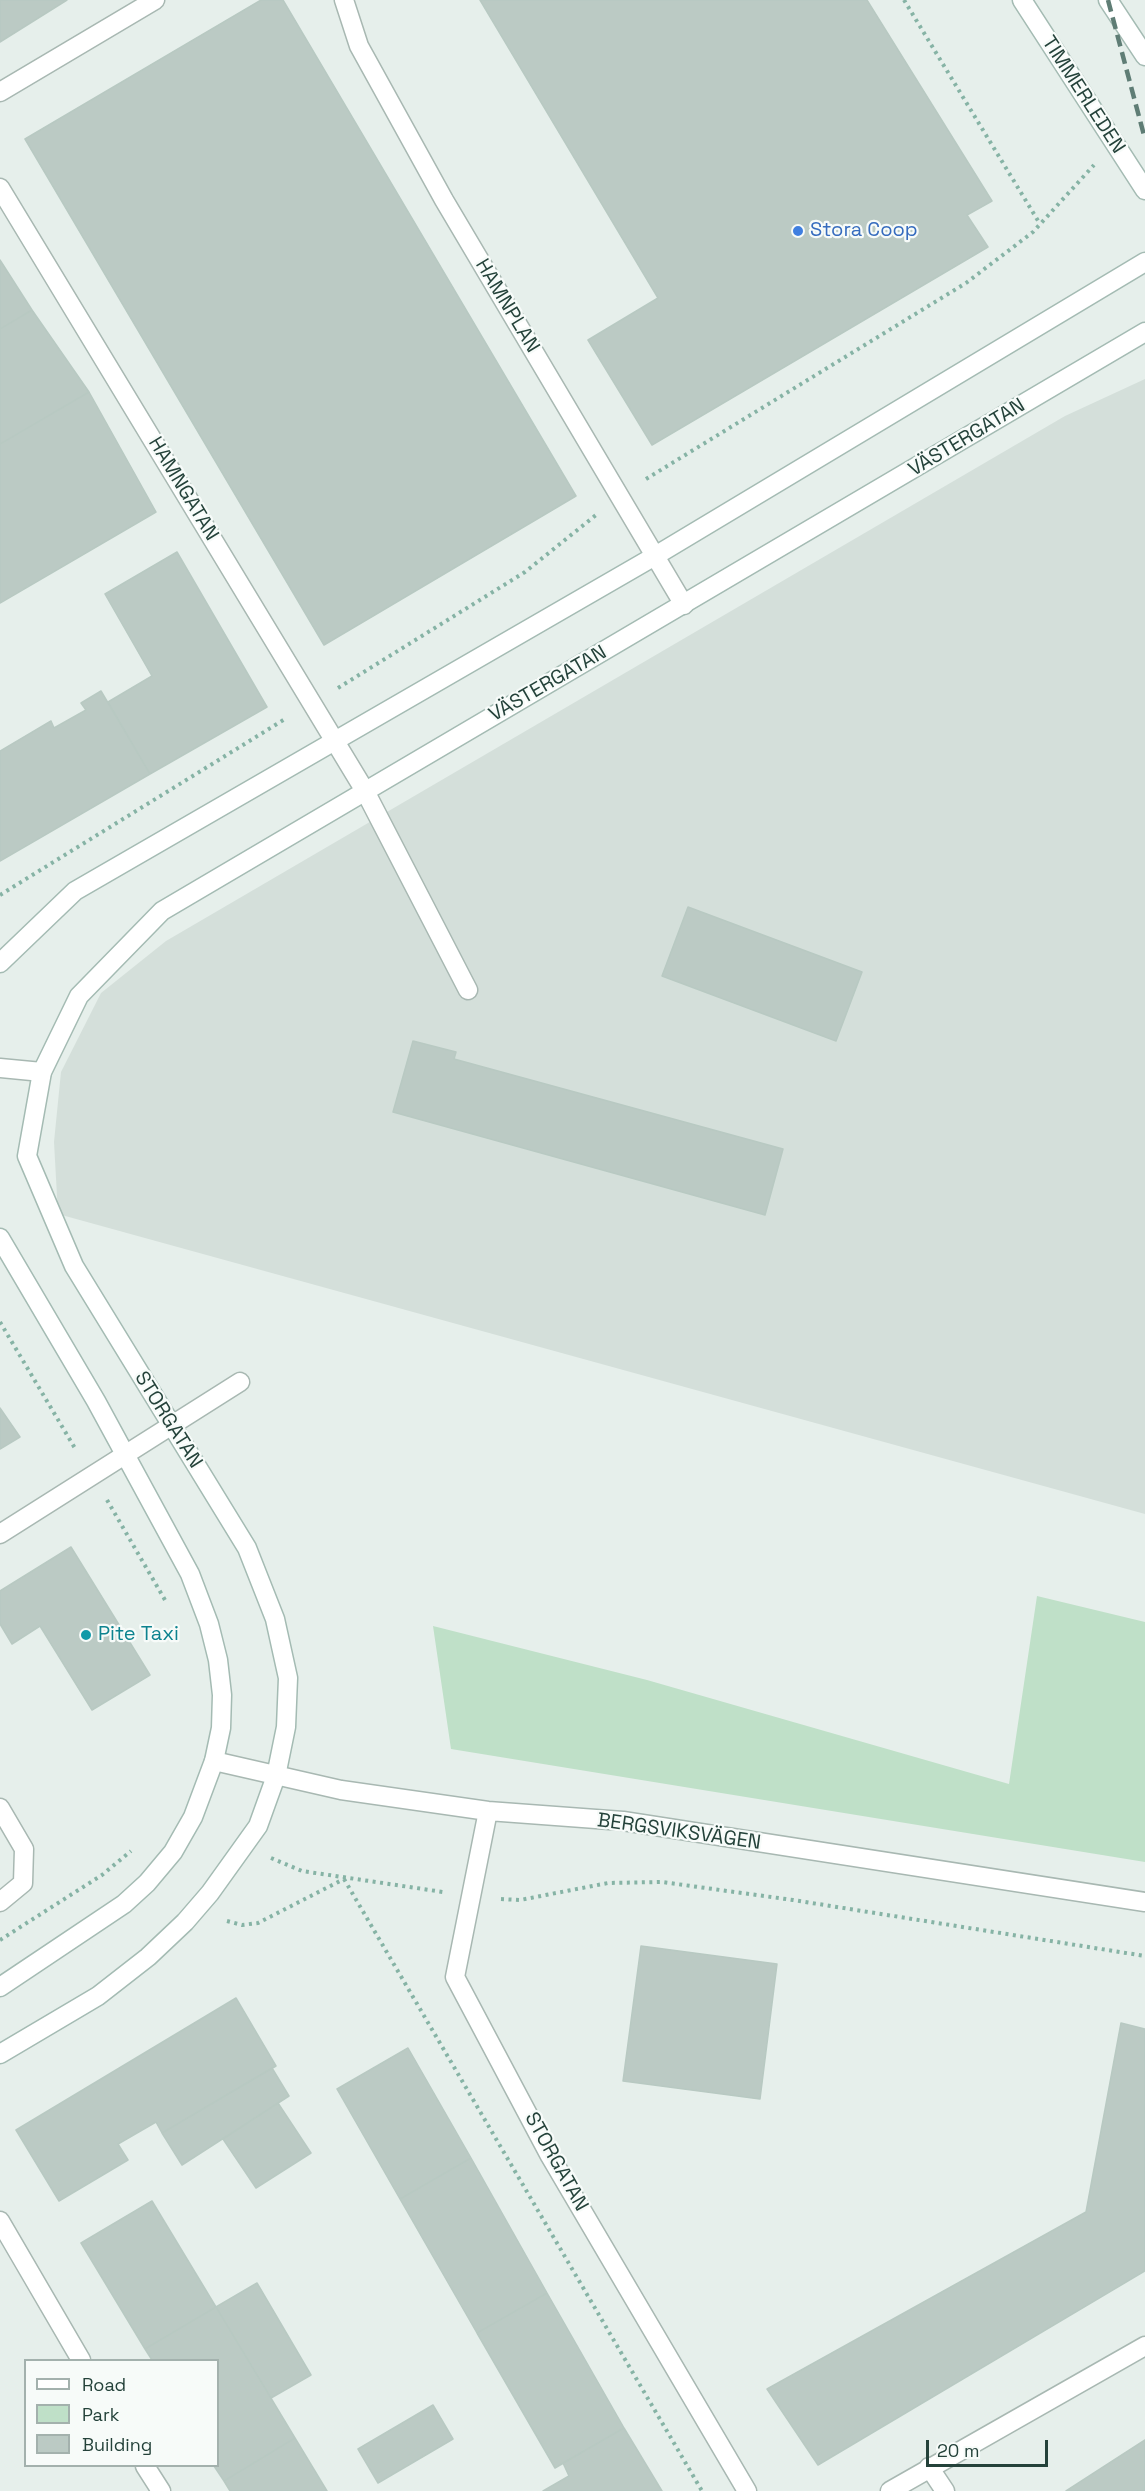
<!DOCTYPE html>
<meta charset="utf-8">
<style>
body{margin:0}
#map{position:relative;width:1145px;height:2491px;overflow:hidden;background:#e6efeb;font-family:"Space Grotesk",sans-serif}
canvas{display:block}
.legend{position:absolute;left:24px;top:2359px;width:195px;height:108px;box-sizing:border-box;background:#f7fbf9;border:2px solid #a3b1ad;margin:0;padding:8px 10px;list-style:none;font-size:18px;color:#24423a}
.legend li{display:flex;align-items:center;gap:12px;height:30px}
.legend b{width:30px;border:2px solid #a3b1ad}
.scale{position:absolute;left:926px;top:2440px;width:122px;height:27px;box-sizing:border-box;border:3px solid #24423a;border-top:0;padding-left:8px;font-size:18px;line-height:21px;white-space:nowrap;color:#24423a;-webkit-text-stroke:4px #f7fbf9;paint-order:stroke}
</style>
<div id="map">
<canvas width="1145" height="2491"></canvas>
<ul class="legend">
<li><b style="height:8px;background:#fff"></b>Road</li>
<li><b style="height:16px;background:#bfe0c8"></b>Park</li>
<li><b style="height:16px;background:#bbcac4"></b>Building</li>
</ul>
<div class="scale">20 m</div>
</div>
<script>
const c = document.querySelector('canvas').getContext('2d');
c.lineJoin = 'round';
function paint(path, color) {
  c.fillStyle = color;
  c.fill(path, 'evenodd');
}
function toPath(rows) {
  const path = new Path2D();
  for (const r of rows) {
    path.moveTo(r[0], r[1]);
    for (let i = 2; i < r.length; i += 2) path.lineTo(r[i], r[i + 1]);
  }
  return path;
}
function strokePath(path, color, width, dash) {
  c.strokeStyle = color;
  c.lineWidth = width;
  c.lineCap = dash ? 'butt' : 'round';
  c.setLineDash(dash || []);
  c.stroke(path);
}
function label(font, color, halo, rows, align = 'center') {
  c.font = font + ' "Space Grotesk",sans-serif';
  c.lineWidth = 4.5;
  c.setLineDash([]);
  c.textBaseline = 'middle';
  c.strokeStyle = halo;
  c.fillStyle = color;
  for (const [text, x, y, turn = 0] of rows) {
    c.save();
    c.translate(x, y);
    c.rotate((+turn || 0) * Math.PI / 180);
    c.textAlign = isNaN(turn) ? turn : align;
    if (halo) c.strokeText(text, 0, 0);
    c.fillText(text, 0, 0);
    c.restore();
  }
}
paint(toPath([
 [1145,379,1145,1514,58,1214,54,1142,61,1072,101,993,166,941,1065,416]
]), '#d4dfda');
paint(toPath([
 [1037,1596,1145,1622,1145,1862,451,1749,433,1626,647,1680,1009,1784]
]), '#bfe0c8');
const building = toPath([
 [0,0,67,0,0,42,0,0],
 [261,0,283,0,576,496,324,645,25,139,261,0],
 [480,0,867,0,992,201,967,215,988,247,652,445,588,340,658,298,480,0],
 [0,260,32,310,0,329,0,260],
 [32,310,89,392,0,444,0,329,32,310],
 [89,392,156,512,0,603,0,444,89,392],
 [177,552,267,707,150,774,108,702,152,676,105,594,177,552],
 [101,691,150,774,0,861,0,751,51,721,54,728,86,710,81,703,101,691],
 [688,907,862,972,836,1041,662,976,688,907],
 [413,1041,456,1052,454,1059,783,1149,765,1215,393,1112,413,1041],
 [0,1408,20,1437,0,1449,0,1408],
 [71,1547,150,1675,92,1710,40,1626,12,1644,0,1624,0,1591,71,1547],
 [641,1946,777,1964,760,2099,623,2081,641,1946],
 [236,1998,276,2066,162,2133,156,2122,118,2144,128,2160,59,2201,16,2130,236,1998],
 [1121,2023,1145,2029,1145,2271,818,2465,767,2389,1086,2212,1121,2023],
 [408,2048,471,2158,400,2199,337,2089,408,2048],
 [272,2068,289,2096,182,2165,162,2133,272,2068],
 [278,2103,311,2153,256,2188,223,2139,278,2103],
 [471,2158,547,2293,477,2333,400,2199,471,2158],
 [152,2201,216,2307,145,2349,81,2243,152,2201],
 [257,2283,311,2375,271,2398,216,2307,257,2283],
 [547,2293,624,2428,555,2468,477,2333,547,2293],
 [216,2307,295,2438,224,2481,214,2466,218,2466,218,2360,152,2360,145,2349,216,2307],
 [433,2405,453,2439,378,2483,358,2449,433,2405],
 [624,2428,662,2491,543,2491,569,2476,563,2463,624,2428],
 [295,2438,327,2491,230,2491,224,2481,295,2438],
 [1145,2440,1145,2491,1066,2491,1145,2440]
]);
paint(building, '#bbcac4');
strokePath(building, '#b8c9c2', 1.5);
const lane = toPath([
 [365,791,468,990],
 [0,1534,240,1382],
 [0,1808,24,1849,23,1883,0,1902],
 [929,2467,945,2491]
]);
const street = toPath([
 [344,0,359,46,444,200,684,605],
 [0,92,155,0],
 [0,188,365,791],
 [0,1068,42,1072],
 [214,1761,341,1790,488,1811,623,1821,1145,1902],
 [488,1811,455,1977,550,2156,747,2491],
 [0,2221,81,2360],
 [145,2466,161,2491],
 [890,2491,1145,2346]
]);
const secondary = toPath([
 [1022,0,1145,190],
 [1108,0,1145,56],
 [0,963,75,891,655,556,1145,262],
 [0,1238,96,1401,190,1574,209,1624,218,1660,222,1695,221,1728,214,1761,193,1817,173,1852,147,1883,124,1904,0,1987],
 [0,2054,98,1996,148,1957,185,1922,210,1893,258,1826,276,1776,286,1727,288,1678,275,1619,247,1548,74,1266,27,1156,42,1072,79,996,162,911,1145,332]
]);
strokePath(lane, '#a8b8b2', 21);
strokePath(street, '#a8b8b2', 21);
strokePath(secondary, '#a4bbb3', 21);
strokePath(toPath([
 [904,0,1040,224],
 [646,479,966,283,1033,232,1094,165],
 [338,688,525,572,596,515],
 [0,895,285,719],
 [0,1322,76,1450],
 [107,1500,165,1600],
 [271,1858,302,1871,443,1892],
 [344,1879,702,2491],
 [501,1899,520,1900,608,1883,662,1882,793,1900,1145,1956],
 [227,1921,242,1925,258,1923,344,1879],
 [0,1940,102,1875,131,1851]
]), '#86b3a5', 4, [3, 4.5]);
strokePath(lane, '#fff', 18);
strokePath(street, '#fff', 18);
strokePath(secondary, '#fff', 18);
strokePath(toPath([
 [1108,0,1145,139]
]), '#5f7d75', 4.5, [12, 6]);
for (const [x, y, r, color] of [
 [798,231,6,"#3f7fe0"],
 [86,1635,6,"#0f9aa8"]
]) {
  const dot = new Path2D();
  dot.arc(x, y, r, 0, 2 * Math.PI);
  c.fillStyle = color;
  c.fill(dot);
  strokePath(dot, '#f7fbf9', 2);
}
label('20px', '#24423a', '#f7fbf9', [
 ["TIMMERLEDEN",1083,95,57],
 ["HAMNPLAN",507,306,59],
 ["VÄSTERGATAN",967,438,-31],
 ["HAMNGATAN",183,489,59],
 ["VÄSTERGATAN",548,684,-30],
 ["STORGATAN",168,1420,58],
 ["BERGSVIKSVÄGEN",679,1832,8],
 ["STORGATAN",556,2162,61]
]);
label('20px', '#366cbe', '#f7fbf9', [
 ["Stora Coop",810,231]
], 'left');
label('20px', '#0d838f', '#f7fbf9', [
 ["Pite Taxi",98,1635]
], 'left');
</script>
